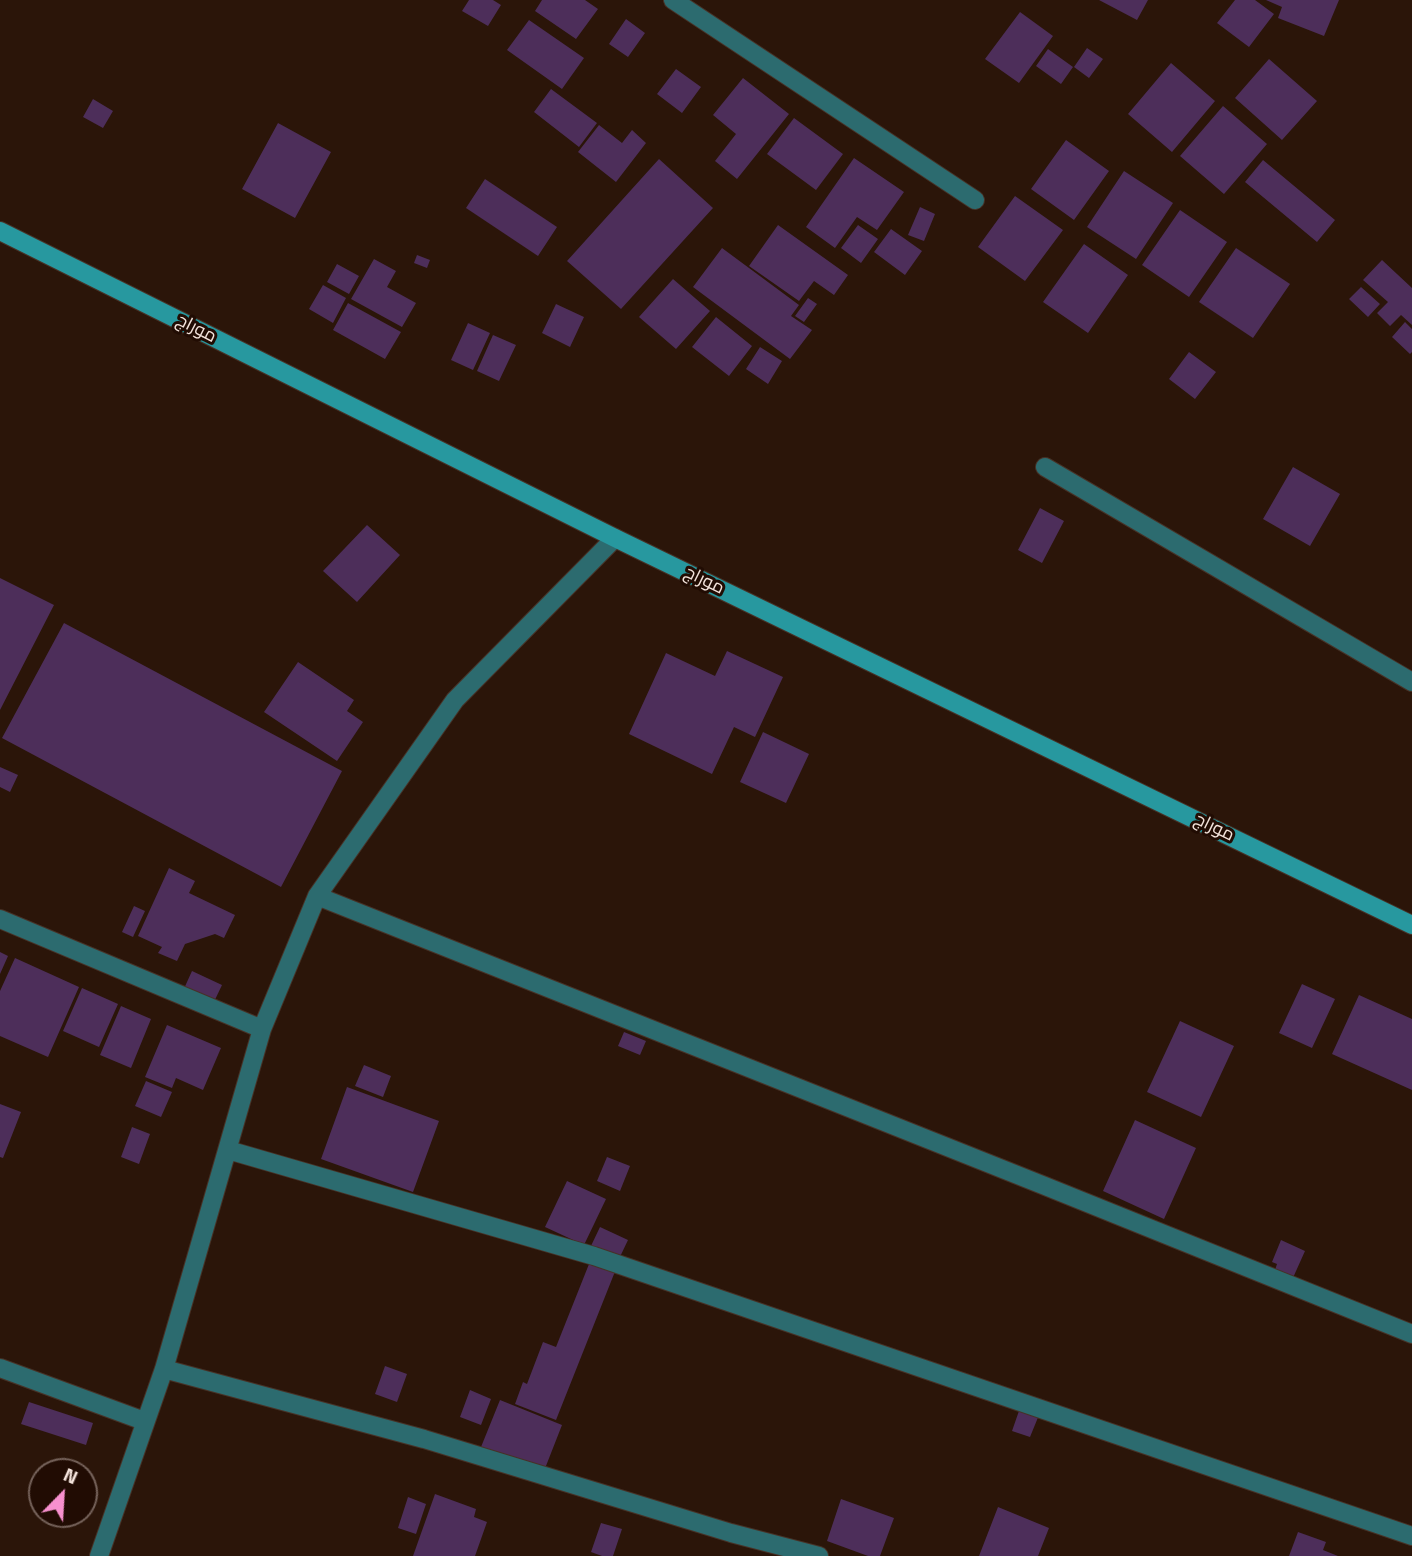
<!DOCTYPE html>
<meta charset="utf-8">
<style>
body{margin:0}
#map{position:relative;width:1412px;height:1556px;overflow:hidden;background:#2b1509;font-family:"Titillium Web",sans-serif}
canvas{display:block}
.north{position:absolute;left:28px;top:1458px;width:70px;height:70px;box-sizing:border-box;background:#210c03;border:2px solid #75625a;border-radius:50%;rotate:24deg;font-size:19px;font-weight:700;line-height:28px;text-align:center;color:#f4e4dc}
.north::after{content:'';display:block;margin:auto;width:24px;height:32px;background:#f790ce;clip-path:polygon(50% 0,100% 100%,50% 72%,0 100%)}
</style>
<div id="map">
<canvas width="1412" height="1556"></canvas>
<div class="north">N</div>
</div>
<script>
const c = document.querySelector('canvas').getContext('2d');
c.lineJoin = 'round';
function paint(path, color) {
  c.fillStyle = color;
  c.fill(path, 'evenodd');
}
function toPath(rows) {
  const path = new Path2D();
  for (const r of rows) {
    path.moveTo(r[0], r[1]);
    for (let i = 2; i < r.length; i += 2) path.lineTo(r[i], r[i + 1]);
  }
  return path;
}
function strokePath(path, color, width, dash) {
  c.strokeStyle = color;
  c.lineWidth = width;
  c.lineCap = dash ? 'butt' : 'round';
  c.setLineDash(dash || []);
  c.stroke(path);
}
function label(font, color, halo, rows, align = 'center') {
  c.font = font + ' "Titillium Web",Cairo,sans-serif';
  c.lineWidth = 6;
  c.setLineDash([]);
  c.textBaseline = 'middle';
  c.strokeStyle = halo;
  c.fillStyle = color;
  for (const [text, x, y, turn = 0] of rows) {
    c.save();
    c.translate(x, y);
    c.rotate((+turn || 0) * Math.PI / 180);
    c.textAlign = isNaN(turn) ? turn : align;
    if (halo) c.strokeText(text, 0, 0);
    c.fillText(text, 0, 0);
    c.restore();
  }
}
paint(toPath([
 [469,0,493,0,501,5,488,26,462,11],
 [542,0,585,0,598,9,576,39,535,11],
 [1099,0,1148,0,1137,20],
 [1235,0,1255,0,1274,14,1249,47,1217,23],
 [1266,0,1339,0,1324,36,1278,18,1282,7],
 [1020,12,1053,36,1019,83,985,59],
 [626,19,645,33,628,57,609,44],
 [529,20,584,58,562,89,507,50],
 [1087,48,1103,59,1089,78,1074,67],
 [1048,49,1073,67,1061,84,1036,66],
 [1269,59,1317,101,1282,140,1235,98],
 [1171,63,1215,101,1172,152,1128,114],
 [676,69,701,87,682,113,657,94],
 [743,78,789,114,737,179,715,161,736,134,713,115],
 [551,89,597,123,579,147,534,112],
 [93,99,113,111,103,128,83,117],
 [1223,106,1267,144,1224,194,1180,156],
 [794,118,843,154,816,190,767,154],
 [278,123,331,152,295,218,242,189],
 [599,125,622,143,632,130,646,143,616,182,578,152],
 [1066,140,1109,171,1074,220,1031,189],
 [854,158,904,192,877,230,857,217,835,248,806,227],
 [659,159,713,208,621,309,567,261],
 [1263,160,1335,220,1317,242,1245,182],
 [1124,171,1173,203,1136,259,1087,227],
 [485,179,557,227,538,256,466,208],
 [1015,196,1063,230,1025,281,978,247],
 [920,207,935,214,924,241,908,235],
 [1180,210,1227,242,1189,297,1142,265],
 [778,225,848,275,834,295,814,281,799,301,749,266],
 [858,225,878,239,861,263,841,248],
 [891,229,922,251,905,275,874,252],
 [1084,244,1128,275,1088,333,1043,302],
 [722,248,799,305,791,316,812,330,790,359,693,287],
 [1236,248,1290,284,1253,338,1199,302],
 [417,255,430,260,427,268,414,263],
 [374,259,396,271,387,287,416,303,402,327,351,299],
 [1382,260,1412,288,1412,325,1401,315,1390,326,1377,313,1388,302,1363,280],
 [337,264,359,276,349,294,327,282],
 [673,279,710,311,676,349,639,317],
 [323,285,346,298,333,323,309,309],
 [1361,287,1380,304,1368,317,1349,299],
 [808,298,817,304,804,322,795,316],
 [348,303,401,332,385,359,333,330],
 [556,304,584,317,570,347,542,333],
 [716,317,752,346,729,376,692,347],
 [1405,322,1412,329,1412,352,1410,354,1392,337],
 [468,323,490,333,473,370,451,360],
 [493,335,516,345,499,381,477,371],
 [760,347,782,361,768,384,746,369],
 [1189,352,1216,372,1195,399,1169,379],
 [1293,467,1340,494,1310,546,1263,519],
 [1040,508,1064,521,1042,563,1018,550],
 [367,525,400,555,357,602,323,571],
 [0,578,54,605,0,710],
 [64,623,342,771,281,887,2,738],
 [727,651,783,677,755,737,734,727,712,774,629,734,666,653,715,676],
 [298,662,354,700,347,711,363,722,337,761,264,712],
 [763,732,809,754,786,803,740,782],
 [0,767,18,775,10,792,0,787],
 [169,868,195,881,189,893,235,915,224,938,215,934,185,944,177,961,158,953,162,947,138,936],
 [134,906,145,911,133,937,122,932],
 [0,952,8,956,0,974],
 [15,958,79,987,48,1057,0,1036,0,991],
 [192,971,222,985,212,1006,182,993],
 [1302,984,1335,999,1312,1048,1279,1033],
 [82,988,118,1004,99,1047,63,1031],
 [1359,995,1412,1019,1412,1090,1332,1054],
 [121,1006,151,1019,131,1068,100,1055],
 [1180,1021,1234,1046,1201,1117,1147,1092],
 [167,1025,221,1048,203,1090,176,1078,172,1088,145,1077],
 [624,1032,646,1041,640,1055,618,1046],
 [364,1065,391,1076,383,1097,355,1086],
 [146,1081,172,1092,161,1117,135,1106],
 [347,1087,439,1121,413,1192,321,1159],
 [0,1104,21,1112,3,1158,0,1157],
 [1135,1120,1196,1148,1164,1219,1103,1191],
 [132,1127,150,1134,139,1164,121,1157],
 [607,1157,630,1166,620,1191,597,1181],
 [567,1181,606,1199,584,1245,545,1227],
 [600,1227,628,1240,618,1261,590,1248],
 [1281,1240,1305,1251,1292,1280,1274,1273,1277,1264,1272,1262],
 [591,1259,616,1269,556,1420,515,1404,523,1382,527,1384,543,1342,556,1347],
 [385,1366,407,1374,397,1402,375,1394],
 [470,1390,491,1399,481,1425,460,1417],
 [500,1400,562,1425,544,1471,481,1447],
 [29,1402,93,1423,86,1445,21,1424],
 [1020,1408,1039,1415,1030,1437,1012,1431],
 [435,1494,476,1509,474,1517,487,1522,475,1556,413,1556],
 [408,1497,426,1504,416,1534,398,1528],
 [841,1499,894,1518,880,1556,868,1556,827,1541],
 [998,1507,1049,1528,1038,1556,979,1556],
 [601,1523,622,1529,613,1556,602,1556,591,1552],
 [1298,1532,1326,1542,1323,1550,1338,1556,1289,1556]
]), '#4d2e5a');
const lane = toPath([
 [673,0,975,200],
 [1045,467,1412,682],
 [317,896,1045,1186,1412,1334],
 [0,919,262,1029],
 [228,1150,594,1256,1412,1536],
 [0,1368,144,1421],
 [164,1369,424,1439,731,1533,819,1556],
 [99,1556,164,1369,262,1029,317,896,455,700,615,538]
]);
const secondary = toPath([
 [0,231,615,538,1412,925]
]);
strokePath(lane, '#473227', 20);
strokePath(secondary, '#473227', 20);
strokePath(lane, '#2c6b6f', 18);
strokePath(secondary, '#27989f', 18);
label('18px', '#f4e4dc', '#210c03', [
 ["موراج",196,329,27],
 ["موراج",704,581,26],
 ["موراج",1214,828,26]
]);
</script>
